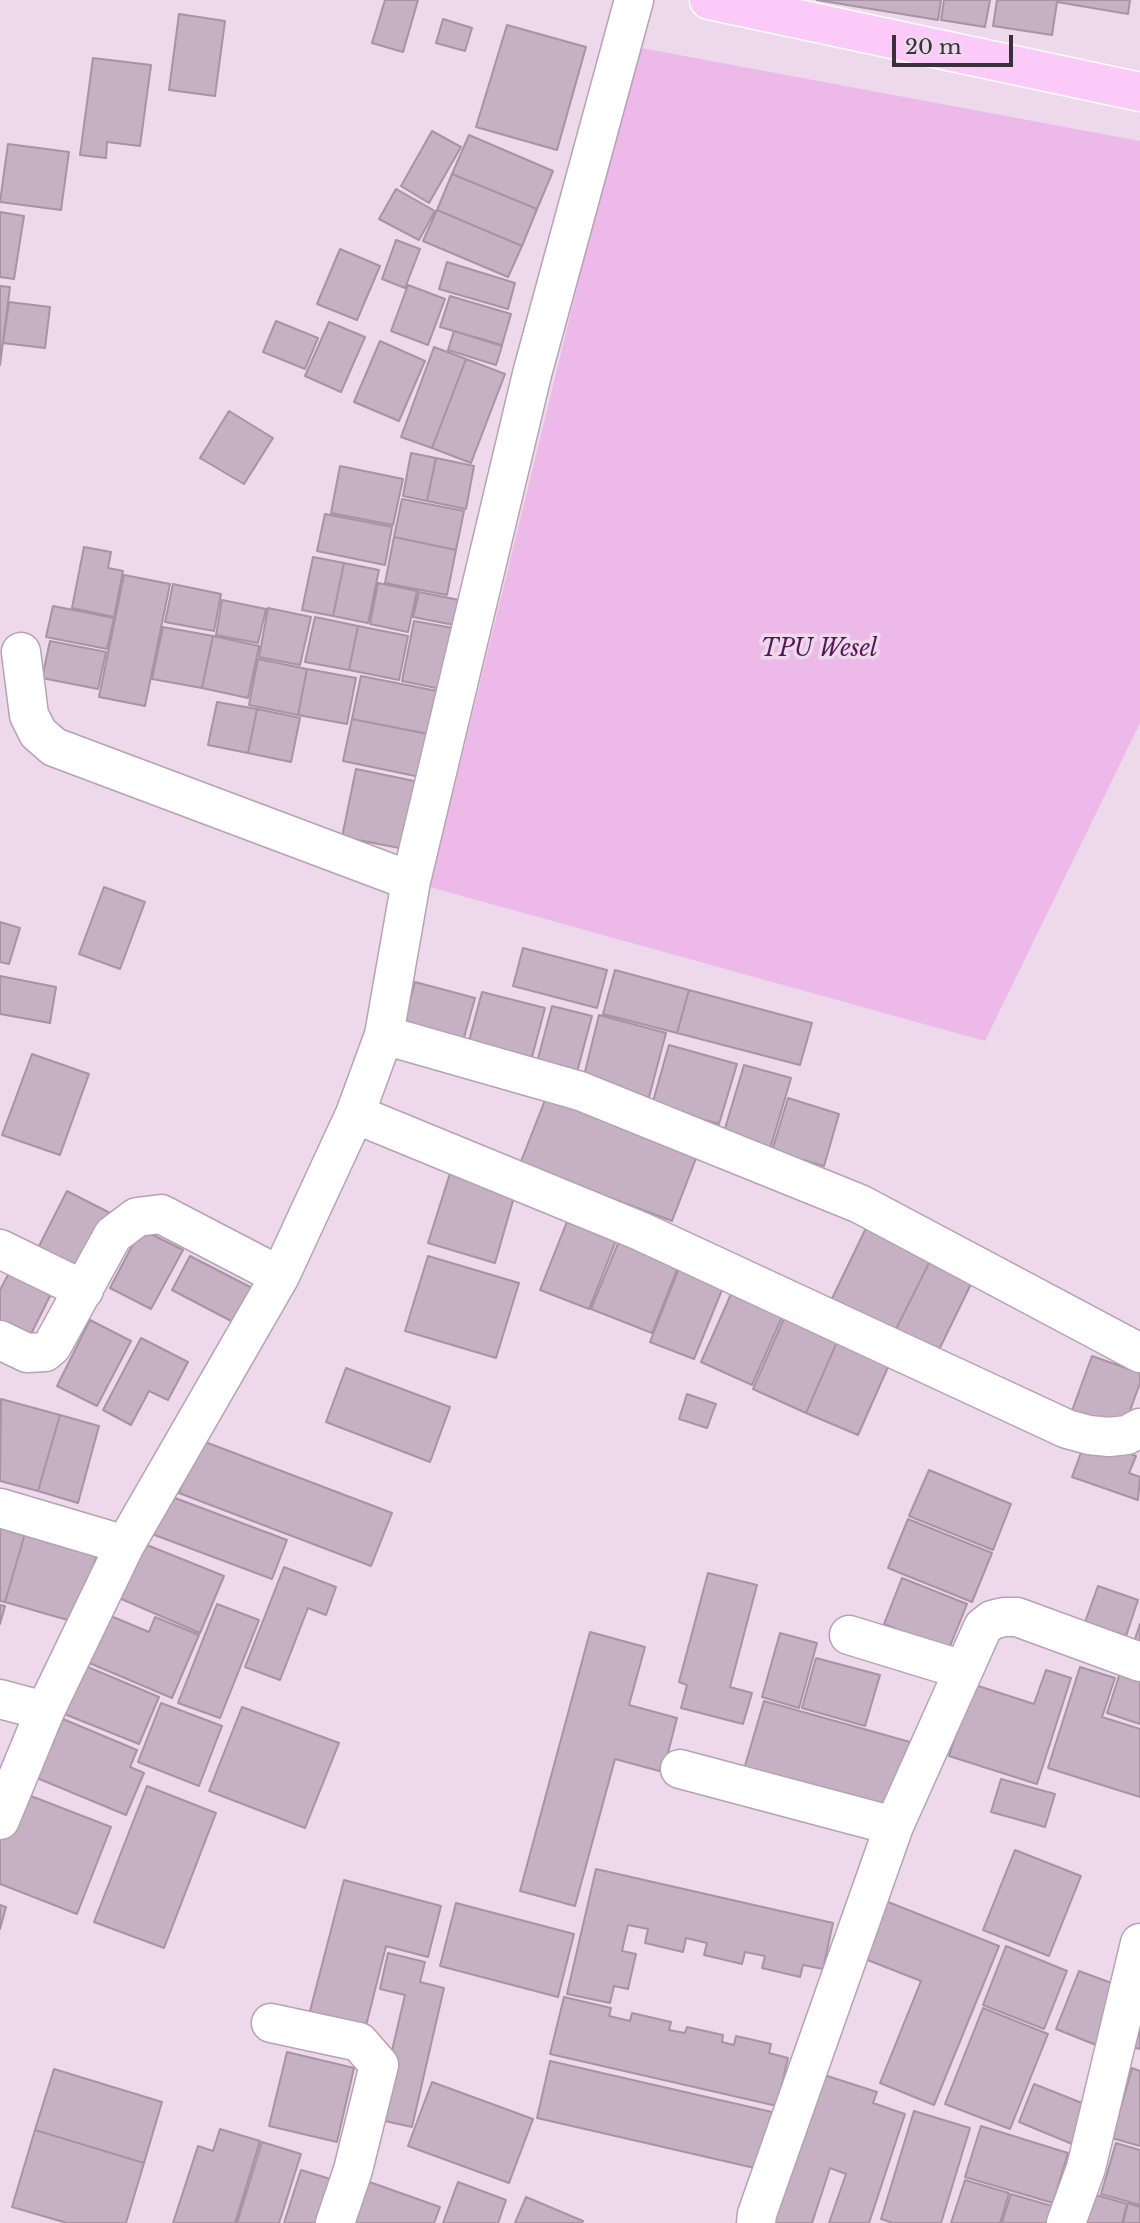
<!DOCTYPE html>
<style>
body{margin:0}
#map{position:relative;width:1140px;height:2223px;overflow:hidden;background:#eed8ec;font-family:"Libre Baskerville",serif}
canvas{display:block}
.scale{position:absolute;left:892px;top:35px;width:121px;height:32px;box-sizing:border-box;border:4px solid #393139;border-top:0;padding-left:9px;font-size:21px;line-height:24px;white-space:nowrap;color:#393139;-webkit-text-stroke:5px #eed8ec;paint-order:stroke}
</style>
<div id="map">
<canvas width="1140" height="2223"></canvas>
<div class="scale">20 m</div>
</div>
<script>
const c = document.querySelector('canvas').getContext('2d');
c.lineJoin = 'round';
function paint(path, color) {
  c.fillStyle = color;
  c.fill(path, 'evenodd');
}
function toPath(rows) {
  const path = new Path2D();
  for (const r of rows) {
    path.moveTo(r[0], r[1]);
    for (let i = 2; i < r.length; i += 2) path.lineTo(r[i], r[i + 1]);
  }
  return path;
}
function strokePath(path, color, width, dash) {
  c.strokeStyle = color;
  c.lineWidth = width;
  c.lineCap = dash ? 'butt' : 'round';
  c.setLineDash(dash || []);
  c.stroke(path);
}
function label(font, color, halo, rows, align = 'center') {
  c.font = font + ' "Libre Baskerville",serif';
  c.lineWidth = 7;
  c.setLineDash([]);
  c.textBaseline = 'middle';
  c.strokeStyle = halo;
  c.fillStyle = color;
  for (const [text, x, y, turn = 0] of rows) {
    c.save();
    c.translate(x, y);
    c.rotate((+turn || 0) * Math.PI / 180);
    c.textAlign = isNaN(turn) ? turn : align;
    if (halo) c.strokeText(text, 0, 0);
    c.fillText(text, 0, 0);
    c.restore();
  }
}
paint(toPath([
 [636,47,1140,141,1140,723,985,1041,430,887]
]), '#ecb9e8');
const building = toPath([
 [385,0,418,0,403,52,372,43,385,0],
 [817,0,941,0,938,20,817,0],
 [944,0,990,0,985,27,941,20,944,0],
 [997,0,1130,0,1128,14,1057,2,1052,35,993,26,997,0],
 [179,14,225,21,215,96,169,90,179,14],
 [443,19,472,28,465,51,436,43,443,19],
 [507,25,586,47,557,150,476,127,507,25],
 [93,58,151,65,140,146,107,142,106,158,80,155,93,58],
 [432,131,461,147,429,203,401,186,432,131],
 [469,135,553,171,537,209,452,174,469,135],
 [8,144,69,152,61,210,0,202,8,144],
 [452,174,537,209,522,246,437,210,452,174],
 [396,189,435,211,419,240,379,219,396,189],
 [437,210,522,246,508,277,423,241,437,210],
 [0,212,24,216,14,279,0,277,0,212],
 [396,240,420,249,405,288,382,279,396,240],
 [340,249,380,266,357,320,317,304,340,249],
 [447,262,515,283,508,309,439,289,447,262],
 [408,285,445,299,428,345,391,331,408,285],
 [0,286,10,287,0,365,0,286],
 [450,296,511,314,502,345,440,327,450,296],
 [9,302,50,307,45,348,3,343,9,302],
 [276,321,318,338,305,369,263,352,276,321],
 [329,322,365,337,341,392,305,376,329,322],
 [454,331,502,346,496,365,448,350,454,331],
 [380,341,425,361,399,421,354,402,380,341],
 [434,347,466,359,432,448,401,437,434,347],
 [466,359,505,374,471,463,432,448,466,359],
 [229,411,273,438,244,484,200,458,229,411],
 [411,453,436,458,427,501,403,496,411,453],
 [436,458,474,466,466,509,427,501,436,458],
 [340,466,403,479,393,525,331,513,340,466],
 [402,499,464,511,456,550,394,537,402,499],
 [325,514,392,527,385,565,317,551,325,514],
 [394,537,456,550,447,595,385,583,394,537],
 [84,547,111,552,108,568,123,571,114,617,72,608,84,547],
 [313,557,344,563,333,616,302,610,313,557],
 [344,563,379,570,368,623,333,616,344,563],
 [124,575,170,584,145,706,99,697,124,575],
 [378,583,417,591,408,632,370,624,378,583],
 [173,584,221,594,214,631,165,622,173,584],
 [419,592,459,600,454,625,413,617,419,592],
 [222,600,266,609,258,643,216,635,222,600],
 [53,606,114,618,107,649,46,637,53,606],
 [268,608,311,617,300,665,259,657,268,608],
 [315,617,358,626,349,670,305,662,315,617],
 [414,621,453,628,441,689,402,681,414,621],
 [358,626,408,636,399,680,349,670,358,626],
 [163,627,213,636,202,688,152,679,163,627],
 [213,636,259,646,248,698,202,688,213,636],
 [50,641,106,652,98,689,42,678,50,641],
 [258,659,307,669,298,715,249,705,258,659],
 [307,669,356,678,347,724,298,715,307,669],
 [361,676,437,691,428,734,352,719,361,676],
 [217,702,257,709,248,753,208,745,217,702],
 [257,709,300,718,291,762,248,753,257,709],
 [352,719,428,734,420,777,343,761,352,719],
 [356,769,419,782,405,849,342,837,356,769],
 [104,887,145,902,120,969,79,954,104,887],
 [0,922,20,928,9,964,0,962,0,922],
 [523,948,607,970,597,1008,513,986,523,948],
 [615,970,689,990,677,1033,603,1014,615,970],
 [0,976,56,987,50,1023,0,1014,0,976],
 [415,982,475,998,463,1041,403,1025,415,982],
 [689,990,812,1023,800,1065,677,1033,689,990],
 [482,992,545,1008,532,1057,469,1041,482,992],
 [552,1006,592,1016,576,1076,536,1066,552,1006],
 [599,1015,666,1033,648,1101,582,1084,599,1015],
 [669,1045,737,1064,719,1124,652,1105,669,1045],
 [32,1054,89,1074,60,1155,2,1135,32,1054],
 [744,1065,791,1078,768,1156,721,1142,744,1065],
 [547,1095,698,1153,672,1221,520,1164,547,1095],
 [788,1098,839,1114,824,1166,772,1151,788,1098],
 [451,1170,516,1190,495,1263,428,1243,451,1170],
 [67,1191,110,1213,80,1271,37,1250,67,1191],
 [570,1214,619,1233,589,1309,540,1290,570,1214],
 [866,1228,931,1259,891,1339,827,1309,866,1228],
 [141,1229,183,1250,151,1309,110,1288,141,1229],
 [622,1234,682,1257,652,1333,591,1309,622,1234],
 [190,1256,252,1288,235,1323,172,1290,190,1256],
 [428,1256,519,1283,496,1358,405,1331,428,1256],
 [683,1258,728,1275,694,1359,650,1342,683,1258],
 [931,1259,973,1280,934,1360,891,1339,931,1259],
 [9,1273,51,1294,28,1340,0,1325,0,1290,9,1273],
 [735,1285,786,1308,752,1385,701,1362,735,1285],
 [787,1312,840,1335,806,1413,753,1389,787,1312],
 [90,1320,131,1341,97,1406,57,1386,90,1320],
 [840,1335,892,1358,858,1435,806,1413,840,1335],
 [141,1338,188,1362,168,1400,149,1391,131,1425,103,1410,141,1338],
 [1092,1356,1140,1373,1140,1383,1121,1435,1070,1416,1092,1356],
 [346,1368,450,1407,430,1462,326,1422,346,1368],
 [687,1394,716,1404,707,1428,679,1419,687,1394],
 [1,1399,60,1415,38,1491,0,1481,1,1399],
 [60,1415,99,1426,78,1503,38,1491,60,1415],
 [1086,1439,1136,1456,1129,1473,1140,1477,1138,1500,1072,1477,1086,1439],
 [200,1440,392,1513,371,1566,179,1493,200,1440],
 [929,1470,1011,1504,993,1550,909,1516,929,1470],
 [167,1495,287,1540,272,1579,152,1534,167,1495],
 [0,1515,28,1523,5,1602,0,1601,0,1515],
 [908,1519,992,1553,972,1602,888,1568,908,1519],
 [28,1523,100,1543,78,1623,5,1602,28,1523],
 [142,1543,224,1576,200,1633,119,1598,142,1543],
 [284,1567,336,1587,326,1615,308,1608,280,1680,245,1667,284,1567],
 [708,1573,757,1585,730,1687,752,1693,743,1724,681,1708,687,1685,679,1682,708,1573],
 [902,1578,967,1604,948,1651,884,1624,902,1578],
 [1098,1586,1138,1600,1126,1636,1085,1622,1098,1586],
 [217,1604,259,1620,220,1718,178,1703,217,1604],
 [0,1605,5,1606,0,1624,0,1605],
 [106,1614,149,1632,155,1617,199,1635,172,1698,87,1662,106,1614],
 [1140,1624,1140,1647,1133,1645,1140,1624],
 [590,1632,645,1647,629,1705,677,1718,663,1772,615,1759,575,1906,520,1891,590,1632],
 [780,1633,817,1643,799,1708,762,1697,780,1633],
 [816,1658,880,1675,865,1726,802,1708,816,1658],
 [1123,1664,1140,1670,1140,1724,1107,1713,1123,1664],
 [83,1665,159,1697,139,1744,62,1713,83,1665],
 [1080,1667,1115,1678,1102,1717,1140,1729,1140,1797,1048,1768,1080,1667],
 [1046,1670,1071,1678,1037,1784,949,1756,972,1684,1034,1704,1046,1670],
 [764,1701,910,1742,888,1817,742,1776,764,1701],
 [161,1703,222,1726,199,1786,138,1762,161,1703],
 [242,1707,339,1743,305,1828,209,1791,242,1707],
 [63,1719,137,1750,130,1767,144,1773,126,1815,37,1778,63,1719],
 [1001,1779,1055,1794,1045,1827,991,1812,1001,1779],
 [147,1786,216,1813,164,1948,94,1922,147,1786],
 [18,1791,111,1827,77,1914,0,1884,0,1837,18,1791],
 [1015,1850,1081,1876,1049,1956,983,1930,1015,1850],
 [596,1869,833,1923,823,1969,803,1965,800,1977,762,1968,765,1956,745,1952,742,1964,704,1955,707,1943,686,1938,683,1952,645,1943,648,1929,628,1925,622,1951,636,1954,628,1989,614,1986,610,2003,567,1994,596,1869],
 [344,1880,441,1906,428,1957,386,1946,365,2030,309,2015,344,1880],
 [883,1900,999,1946,934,2105,880,2083,921,1981,860,1957,883,1900],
 [456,1903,574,1934,558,1997,440,1966,456,1903],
 [0,1905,6,1907,0,1929,0,1905],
 [1006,1946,1067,1971,1044,2029,983,2005,1006,1946],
 [388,1953,425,1962,420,1982,444,1988,412,2127,376,2119,405,1995,380,1989,388,1953],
 [1079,1971,1125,1988,1101,2047,1056,2029,1079,1971],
 [564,1997,611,2008,609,2016,630,2021,632,2013,671,2022,669,2030,685,2033,687,2027,723,2035,722,2042,734,2045,736,2036,771,2044,769,2053,788,2058,777,2106,550,2054,564,1997],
 [983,2008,1048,2034,1010,2129,945,2104,983,2008],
 [1140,2023,1140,2049,1132,2047,1140,2023],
 [287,2052,354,2068,337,2142,269,2126,287,2052],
 [550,2061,772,2112,759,2169,537,2118,550,2061],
 [1132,2068,1140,2071,1140,2146,1112,2138,1132,2068],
 [54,2069,162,2102,144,2163,35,2130,54,2069],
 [821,2074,877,2092,873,2103,905,2114,869,2223,829,2223,846,2174,830,2168,812,2223,772,2223,821,2074],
 [432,2082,533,2119,509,2183,408,2146,432,2082],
 [1034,2084,1092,2107,1077,2146,1019,2122,1034,2084],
 [914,2111,970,2128,941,2223,893,2223,881,2219,914,2111],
 [981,2126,1068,2153,1053,2203,965,2177,981,2126],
 [220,2129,260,2141,235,2223,173,2223,198,2146,213,2151,220,2129],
 [35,2130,144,2163,126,2223,67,2223,12,2207,35,2130],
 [262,2142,301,2154,279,2223,237,2223,262,2142],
 [1116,2143,1140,2150,1140,2205,1101,2194,1116,2143],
 [301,2170,340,2182,327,2223,284,2223,301,2170],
 [361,2179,440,2207,434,2223,345,2223,361,2179],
 [965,2180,1009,2193,1000,2223,951,2223,965,2180],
 [458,2182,506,2200,498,2223,443,2223,458,2182],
 [1082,2191,1127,2204,1122,2223,1073,2223,1082,2191],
 [1011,2194,1052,2206,1046,2223,1002,2223,1011,2194],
 [526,2197,583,2221,582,2223,515,2223,526,2197],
 [1128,2203,1140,2207,1140,2223,1123,2223,1128,2203]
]);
paint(building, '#c6b1c4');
strokePath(building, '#a793a5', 2);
const minor = toPath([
 [21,652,29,715,38,733,54,747,411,881],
 [384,1035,580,1091,860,1204,1140,1353],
 [355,1114,640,1231,1067,1429,1089,1435,1109,1437,1127,1435,1140,1428],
 [0,1249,84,1290],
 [0,1340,27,1353,45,1352,52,1346,113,1235,137,1217,161,1214,280,1276],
 [0,1508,125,1545],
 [849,1635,963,1670],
 [0,1699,45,1711],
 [680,1769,894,1826],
 [0,1820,45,1711,125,1545,280,1276,355,1114,384,1035,411,881,532,374,634,0],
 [271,2023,359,2042,379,2065,353,2170,335,2223],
 [756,2223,757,2214,894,1826,983,1627,992,1620,1004,1617,1017,1617,1140,1662],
 [1066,2223,1086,2168,1140,1943]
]);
const major = toPath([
 [709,0,1140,92]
]);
strokePath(minor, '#b6a2b5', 41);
strokePath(major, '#fff', 41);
strokePath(minor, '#fff', 38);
strokePath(major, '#fbcaf8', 38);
label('italic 23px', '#561555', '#eed8ec', [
 ["TPU Wesel",819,650]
]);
</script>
